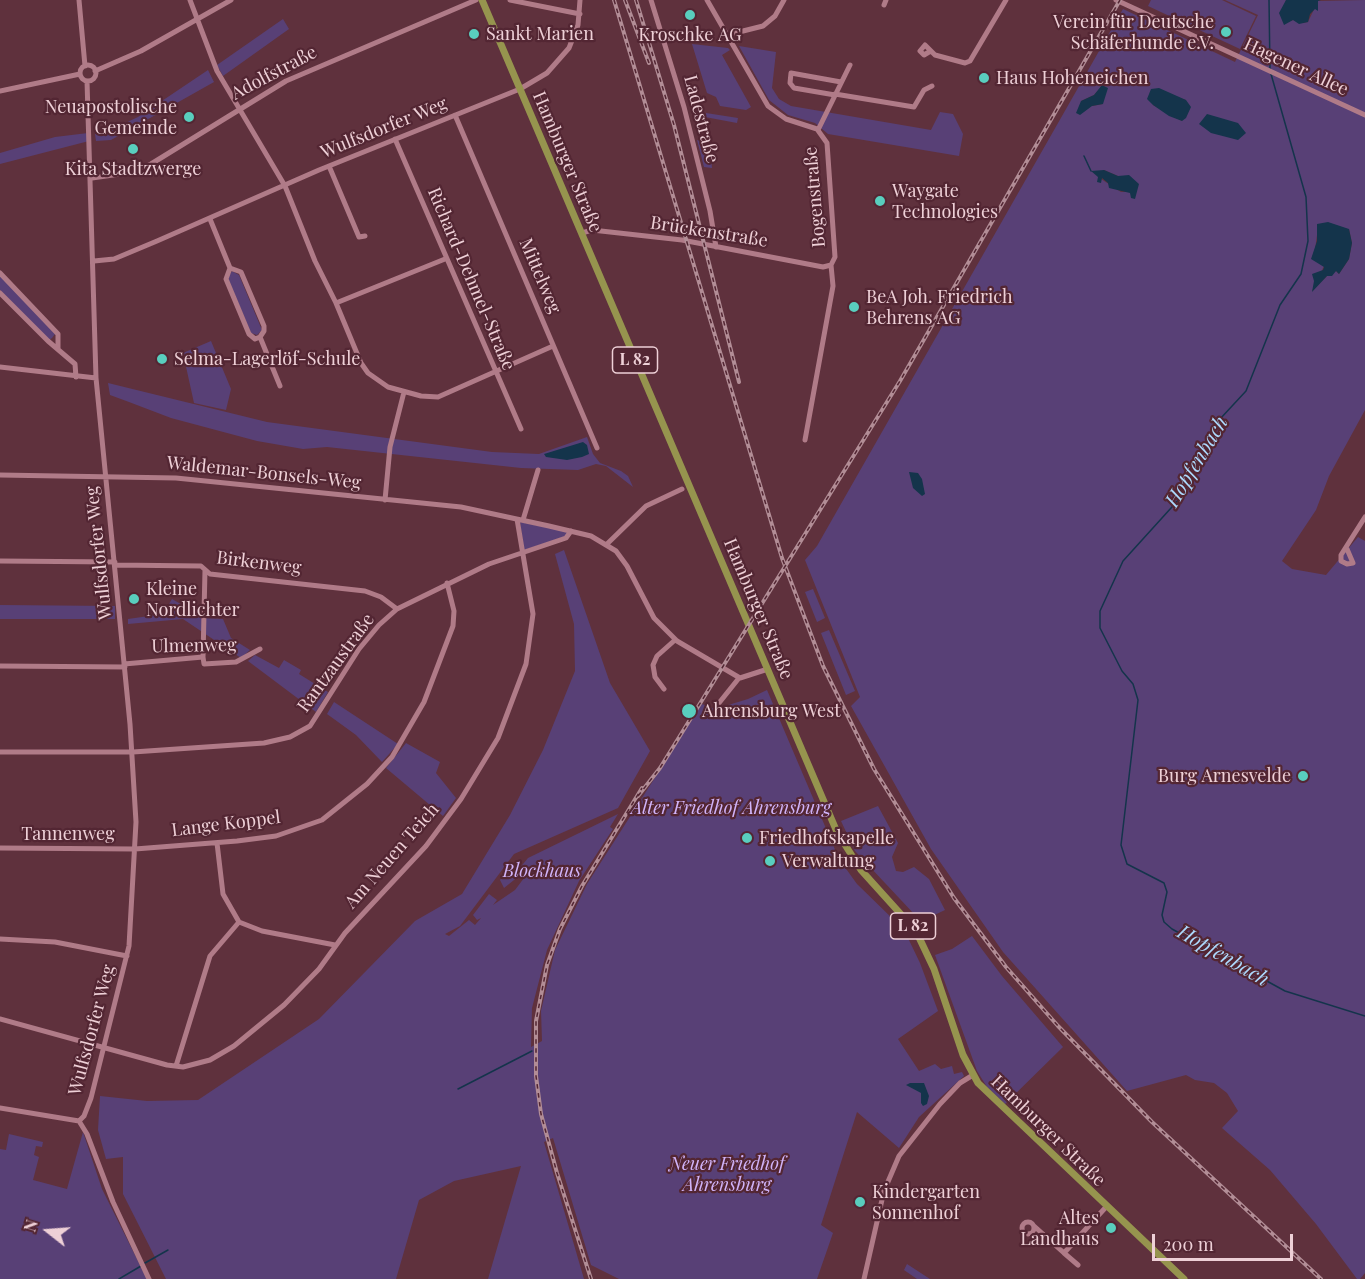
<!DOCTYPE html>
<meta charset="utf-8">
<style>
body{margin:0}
#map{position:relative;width:1365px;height:1279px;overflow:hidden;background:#5f313d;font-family:"Playfair Display",serif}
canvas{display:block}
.north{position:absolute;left:18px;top:1201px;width:60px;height:60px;-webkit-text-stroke:4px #532633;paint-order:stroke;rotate:287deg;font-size:16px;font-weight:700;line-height:24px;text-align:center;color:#eed0d7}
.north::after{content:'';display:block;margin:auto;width:21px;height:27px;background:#eed0d7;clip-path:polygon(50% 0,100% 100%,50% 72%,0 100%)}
.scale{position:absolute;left:1152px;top:1234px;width:141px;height:27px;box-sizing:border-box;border:3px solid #eed0d7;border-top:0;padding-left:8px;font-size:18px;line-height:21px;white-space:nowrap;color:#eed0d7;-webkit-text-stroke:4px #532633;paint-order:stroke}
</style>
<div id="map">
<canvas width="1365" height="1279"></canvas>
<div class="north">N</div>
<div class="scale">200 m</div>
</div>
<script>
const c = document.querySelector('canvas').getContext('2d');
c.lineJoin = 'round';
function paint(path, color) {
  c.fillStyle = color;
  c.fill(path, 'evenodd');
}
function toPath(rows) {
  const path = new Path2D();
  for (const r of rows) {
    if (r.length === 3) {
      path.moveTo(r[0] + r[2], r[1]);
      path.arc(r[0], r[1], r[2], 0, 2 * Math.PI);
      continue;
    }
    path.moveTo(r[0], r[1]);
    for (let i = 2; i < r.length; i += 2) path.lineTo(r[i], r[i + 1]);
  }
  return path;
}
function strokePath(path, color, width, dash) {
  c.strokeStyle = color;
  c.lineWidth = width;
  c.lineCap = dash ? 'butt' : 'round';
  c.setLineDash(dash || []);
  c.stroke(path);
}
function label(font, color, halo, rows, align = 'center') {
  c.font = font + ' "Playfair Display",serif';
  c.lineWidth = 4.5;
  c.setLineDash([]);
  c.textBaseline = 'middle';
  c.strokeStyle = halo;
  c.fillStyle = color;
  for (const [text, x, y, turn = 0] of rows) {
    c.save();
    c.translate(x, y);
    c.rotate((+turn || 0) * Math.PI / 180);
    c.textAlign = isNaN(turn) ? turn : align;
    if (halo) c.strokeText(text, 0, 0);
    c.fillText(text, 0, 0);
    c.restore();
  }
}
paint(toPath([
 [1151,0,1222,0,1256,16,1240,49,1148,6],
 [1225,0,1286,0,1282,15,1287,22,1293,20,1302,23,1308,22,1318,1,1365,0,1365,410,1329,476,1316,510,1282,561,1292,569,1326,575,1358,537,1365,541,1365,1273,1360,1279,1357,1279,1316,1224,1270,1170,1222,1128,1238,1111,1227,1093,1214,1083,1195,1080,1186,1075,1127,1091,1003,952,931,849,851,706,860,697,805,560,817,546,1123,9,1235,62,1258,15],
 [1102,86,1103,104,1092,106,1081,101,1094,95],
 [1173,96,1186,100,1182,121,1153,105],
 [1104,170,1118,176,1135,199,1130,192,1121,192,1098,177],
 [1349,229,1352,243,1349,259,1339,274,1336,271,1327,276,1312,291,1324,266,1318,262,1315,250,1317,235],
 [283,19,289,29,223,76,217,65],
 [692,44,728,48,730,50,722,55,751,107,746,110,720,106,716,97,707,93],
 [739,46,776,52,772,88,779,99,791,106,931,130,940,112,953,114,963,134,959,156,828,134,815,123,788,115,769,100],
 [208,70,214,82,111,140,96,141,95,134,110,130,138,117],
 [706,113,738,118,737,123,705,117],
 [88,133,89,141,0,164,0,153,55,137],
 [697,140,709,142,712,168,704,167],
 [232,271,239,275,262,330,257,335,251,333,229,281,228,277],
 [0,275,55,334,52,338,49,340,0,290],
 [211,341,231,389,226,410,194,403,183,353],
 [108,383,267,422,492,452,539,454,587,437,593,454,600,463,621,471,628,476,633,487,606,466,596,464,578,470,521,468,327,447,303,449,257,441,171,418,129,402,110,395],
 [520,522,569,532,567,536,524,550],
 [564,550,610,683,650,751,618,808,514,854,460,926,445,934,449,936,469,920,475,925,481,918,477,920,473,915,489,894,497,900,493,905,515,890,524,878,519,869,528,858,618,814,610,827,613,829,579,881,547,950,532,1008,531,1047,542,1041,541,1011,555,950,587,884,702,704,715,709,748,699,767,690,839,859,857,884,896,922,908,938,920,963,938,1011,898,1039,919,1071,935,1064,941,1069,952,1066,954,1074,962,1072,964,1076,919,1117,899,1148,857,1112,821,1225,833,1233,817,1279,619,1279,591,1265,553,1138,544,1142,584,1279,488,1279,521,1166,454,1181,419,1200,396,1279,166,1279,123,1194,123,1157,106,1159,98,1130,100,1096,147,1101,198,1100,319,1019,415,921,462,894,510,815,543,750,575,671,574,624,555,554],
 [813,589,825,618,817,622,805,592],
 [172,599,205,618,223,619,231,638,250,650,241,658,183,619,128,624,128,619,163,614],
 [0,605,115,606,115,619,0,619],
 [829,630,855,691,846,695,821,633],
 [255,655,279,668,284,660,301,670,299,674,328,692,316,712,248,661],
 [334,702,398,744,382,762,356,735,327,714],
 [406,743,440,762,436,773,456,798,443,816,386,768],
 [878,806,898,843,892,857,896,871,903,872,914,867,929,879,945,910,928,918,915,915,855,851,841,821],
 [513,866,519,876,504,888,500,880],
 [972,936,1002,976,1063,1047,1005,1104,987,1087,977,1071,935,955,952,949],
 [83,1132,102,1189,147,1279,0,1279,0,1149,6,1150,9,1134,43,1142,42,1147,36,1146,34,1155,39,1157,33,1180,67,1189],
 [907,1264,930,1279,917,1279,904,1270]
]), '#584076');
paint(toPath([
 [1286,0,1321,0,1318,1,1318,11,1315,9,1310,14,1308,22,1299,24,1293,20,1284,25,1279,13],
 [1102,85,1108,88,1103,104,1092,106,1080,115,1076,113,1081,101,1094,95],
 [1159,88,1186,100,1191,107,1186,118,1182,121,1169,116,1153,105,1147,99,1151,89],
 [1207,114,1238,123,1246,133,1238,140,1211,133,1199,124],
 [1104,170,1118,176,1129,175,1139,184,1135,199,1131,198,1130,193,1109,188,1108,183,1102,178,1101,183,1097,182,1098,177,1091,171],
 [1328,222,1349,229,1352,243,1349,259,1339,274,1336,271,1332,276,1327,276,1312,292,1314,281,1312,274,1323,270,1324,267,1311,259,1317,241,1317,224],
 [583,442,587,445,589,454,582,457,567,460,546,457,544,454],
 [909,472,918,473,922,479,925,494,922,496,913,488],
 [910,1083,924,1083,929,1096,927,1104,923,1106,921,1103,921,1093,906,1085]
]), '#14344b');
strokePath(toPath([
 [1269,0,1270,70],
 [1271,74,1306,197,1308,241,1301,274,1280,305,1246,391,1220,419,1181,497,1123,561,1100,611,1100,628,1122,671,1133,684,1138,700,1121,845,1127,864,1164,883,1167,892,1162,915,1164,922,1172,929,1285,991,1365,1016],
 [1084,156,1091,171],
 [458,1089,532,1051],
 [145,1263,168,1250],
 [119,1279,141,1266]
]), '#14344b', 1.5);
strokePath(toPath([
 [79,0,85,66],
 [190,0,217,71,285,186,315,261,336,303,361,363,368,373,388,387,421,396,438,397,553,346],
 [510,0,580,14],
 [651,0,684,107,710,211,716,247],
 [707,0,768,106,786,119,817,129,827,143,835,257,831,265,833,286,805,440],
 [1116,0,1365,115],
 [884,5,886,0],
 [727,35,763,26,775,16,784,0],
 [929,52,924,55,920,51,925,45,935,55,965,63,970,61,1006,0],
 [88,73,8],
 [95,71,141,51,231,0],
 [0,91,80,74],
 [835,94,914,107,924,90,932,86],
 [835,95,794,88,790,83,791,73,841,82],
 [455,115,597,448],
 [818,130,850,65],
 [395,139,521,429],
 [329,166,359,237,365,236],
 [92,178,134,172,151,164,286,81,476,0],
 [210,219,230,268,226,279,249,334,255,339,260,337,264,331,264,326,241,272,230,268],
 [582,233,592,230,682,240,823,267,831,265],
 [94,261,114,259,157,241,319,170,520,89,547,73,569,48,578,25,580,0],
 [0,273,58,334,58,348],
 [0,293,48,341,75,364,76,377],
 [336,303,445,259],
 [260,337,280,386],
 [0,367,96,378],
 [0,475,176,478,461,507,549,526,591,536,616,551,627,566,654,618,677,641,740,678,768,669],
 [385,500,390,447,404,392],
 [523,520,538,470],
 [607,544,646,506,682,489],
 [1347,549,1353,563,1347,564,1341,561,1341,555,1365,517],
 [0,561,115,562],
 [115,565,201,566,210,574,365,591,381,597,397,609],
 [203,657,205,570],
 [124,664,203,657,204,664,236,662,260,649],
 [0,666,125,667],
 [664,689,655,677,653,665,657,656,675,640],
 [719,703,739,678],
 [0,752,133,752,264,743,290,737,310,726,359,649,379,625,397,609,489,564,566,538,571,531],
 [217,843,223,894,239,922,262,931,335,945],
 [0,848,135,849,237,841,276,836,322,820,367,784,392,757,424,702,453,626,454,611,447,583],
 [0,939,55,942,127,956],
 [0,1019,167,1065,183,1067,210,1060,234,1046,284,1005,319,969,345,933,426,846,461,799,498,738,526,664,533,614,517,519],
 [176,1066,210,956,239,922],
 [0,1108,79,1121],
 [79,1121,84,1116,91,1098,129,946,136,822,130,724,96,378,87,81],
 [79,1121,87,1134,113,1202,149,1279],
 [1028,1228,6],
 [1034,1226,1064,1253,1106,1207],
 [1064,1253,1078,1265],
 [864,1279,884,1191,899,1156,940,1104,960,1083,973,1075]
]), '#b07b88', 5);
strokePath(toPath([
 [482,0,837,832,861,870,916,931,934,969,963,1055,978,1083,1184,1279]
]), '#96944e', 7);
const rail = toPath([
 [614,0,782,558,823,666,874,769,954,898,1006,967,1058,1026,1152,1122,1321,1279],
 [625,0,649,63],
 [636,0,674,125,739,382],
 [638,796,660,768,900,381,1120,0],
 [591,1279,557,1173,541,1114,536,1076,536,1021,547,965,560,929,582,886,642,788]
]);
strokePath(rail, '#b28d96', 4);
strokePath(rail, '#532633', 1.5, [4.5]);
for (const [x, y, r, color] of [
 [690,15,6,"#59cebe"],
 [1226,32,6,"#59cebe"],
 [474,34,6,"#59cebe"],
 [984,78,6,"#59cebe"],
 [189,117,6,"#59cebe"],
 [133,149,6,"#59cebe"],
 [880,201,6,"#59cebe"],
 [854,307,6,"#59cebe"],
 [162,359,6,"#59cebe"],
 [134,599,6,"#59cebe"],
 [689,711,8,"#59cebe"],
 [1303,776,6,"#59cebe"],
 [747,838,6,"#59cebe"],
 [770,861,6,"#59cebe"],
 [860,1202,6,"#59cebe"],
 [1111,1228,6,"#59cebe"]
]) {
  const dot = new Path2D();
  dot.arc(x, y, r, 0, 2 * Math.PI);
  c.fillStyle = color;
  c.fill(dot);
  strokePath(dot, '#532633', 2);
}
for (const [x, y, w] of [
 [635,360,45],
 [913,926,45]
]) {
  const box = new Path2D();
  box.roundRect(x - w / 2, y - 13, w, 26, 4.5);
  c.fillStyle = '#532633';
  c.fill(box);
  strokePath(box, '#eed0d7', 1.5);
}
label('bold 16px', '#eed0d7', null, [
 ["L 82",635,360],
 ["L 82",913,926]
]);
label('18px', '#eed0d7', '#532633', [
 ["Verein für Deutsche",1214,22,"right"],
 ["Schäferhunde e.V.",1214,43,"right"],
 ["Sankt Marien",486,34],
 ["Kroschke AG",690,35,"center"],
 ["Haus Hoheneichen",996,78],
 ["Neuapostolische",177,107,"right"],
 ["Gemeinde",177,128,"right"],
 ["Kita Stadtzwerge",133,169,"center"],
 ["Waygate",892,191],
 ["Technologies",892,212],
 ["BeA Joh. Friedrich",866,297],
 ["Behrens AG",866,318],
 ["Selma-Lagerlöf-Schule",174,359],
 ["Kleine",146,589],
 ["Nordlichter",146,610],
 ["Ahrensburg West",702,711],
 ["Burg Arnesvelde",1291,776,"right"],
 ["Friedhofskapelle",759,838],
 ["Verwaltung",782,861],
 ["Kindergarten",872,1192],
 ["Sonnenhof",872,1213],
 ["Altes",1099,1218,"right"],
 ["Landhaus",1099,1239,"right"]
], 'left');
label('18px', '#eed0d7', '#532633', [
 ["Hagener Allee",1296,67,25],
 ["Adolfstraße",274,73,-28],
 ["Ladestraße",701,119,75],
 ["Wulfsdorfer Weg",384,128,-22],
 ["Hamburger Straße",567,162,67],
 ["Bogenstraße",815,197,-95],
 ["Brückenstraße",709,232,9],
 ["Mittelweg",540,276,67],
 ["Richard-Dehmel-Straße",471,279,67],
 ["Waldemar-Bonsels-Weg",264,473,6],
 ["Wulfsdorfer Weg",99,553,-96],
 ["Birkenweg",259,563,7],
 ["Hamburger Straße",758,609,67],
 ["Ulmenweg",194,646,-1],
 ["Rantzaustraße",336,663,-54],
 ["Lange Koppel",226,824,-7],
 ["Tannenweg",68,834],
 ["Am Neuen Teich",392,856,-49],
 ["Wulfsdorfer Weg",92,1030,-75],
 ["Hamburger Straße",1048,1131,44]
]);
label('italic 18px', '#d0b3f9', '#532633', [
 ["Alter Friedhof Ahrensburg",731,808],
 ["Blockhaus",542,871],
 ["Neuer Friedhof",727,1164],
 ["Ahrensburg",727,1185]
]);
label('italic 20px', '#acd8fc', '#532633', [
 ["Hopfenbach",1197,462,-59],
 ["Hopfenbach",1223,956,30]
]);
</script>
